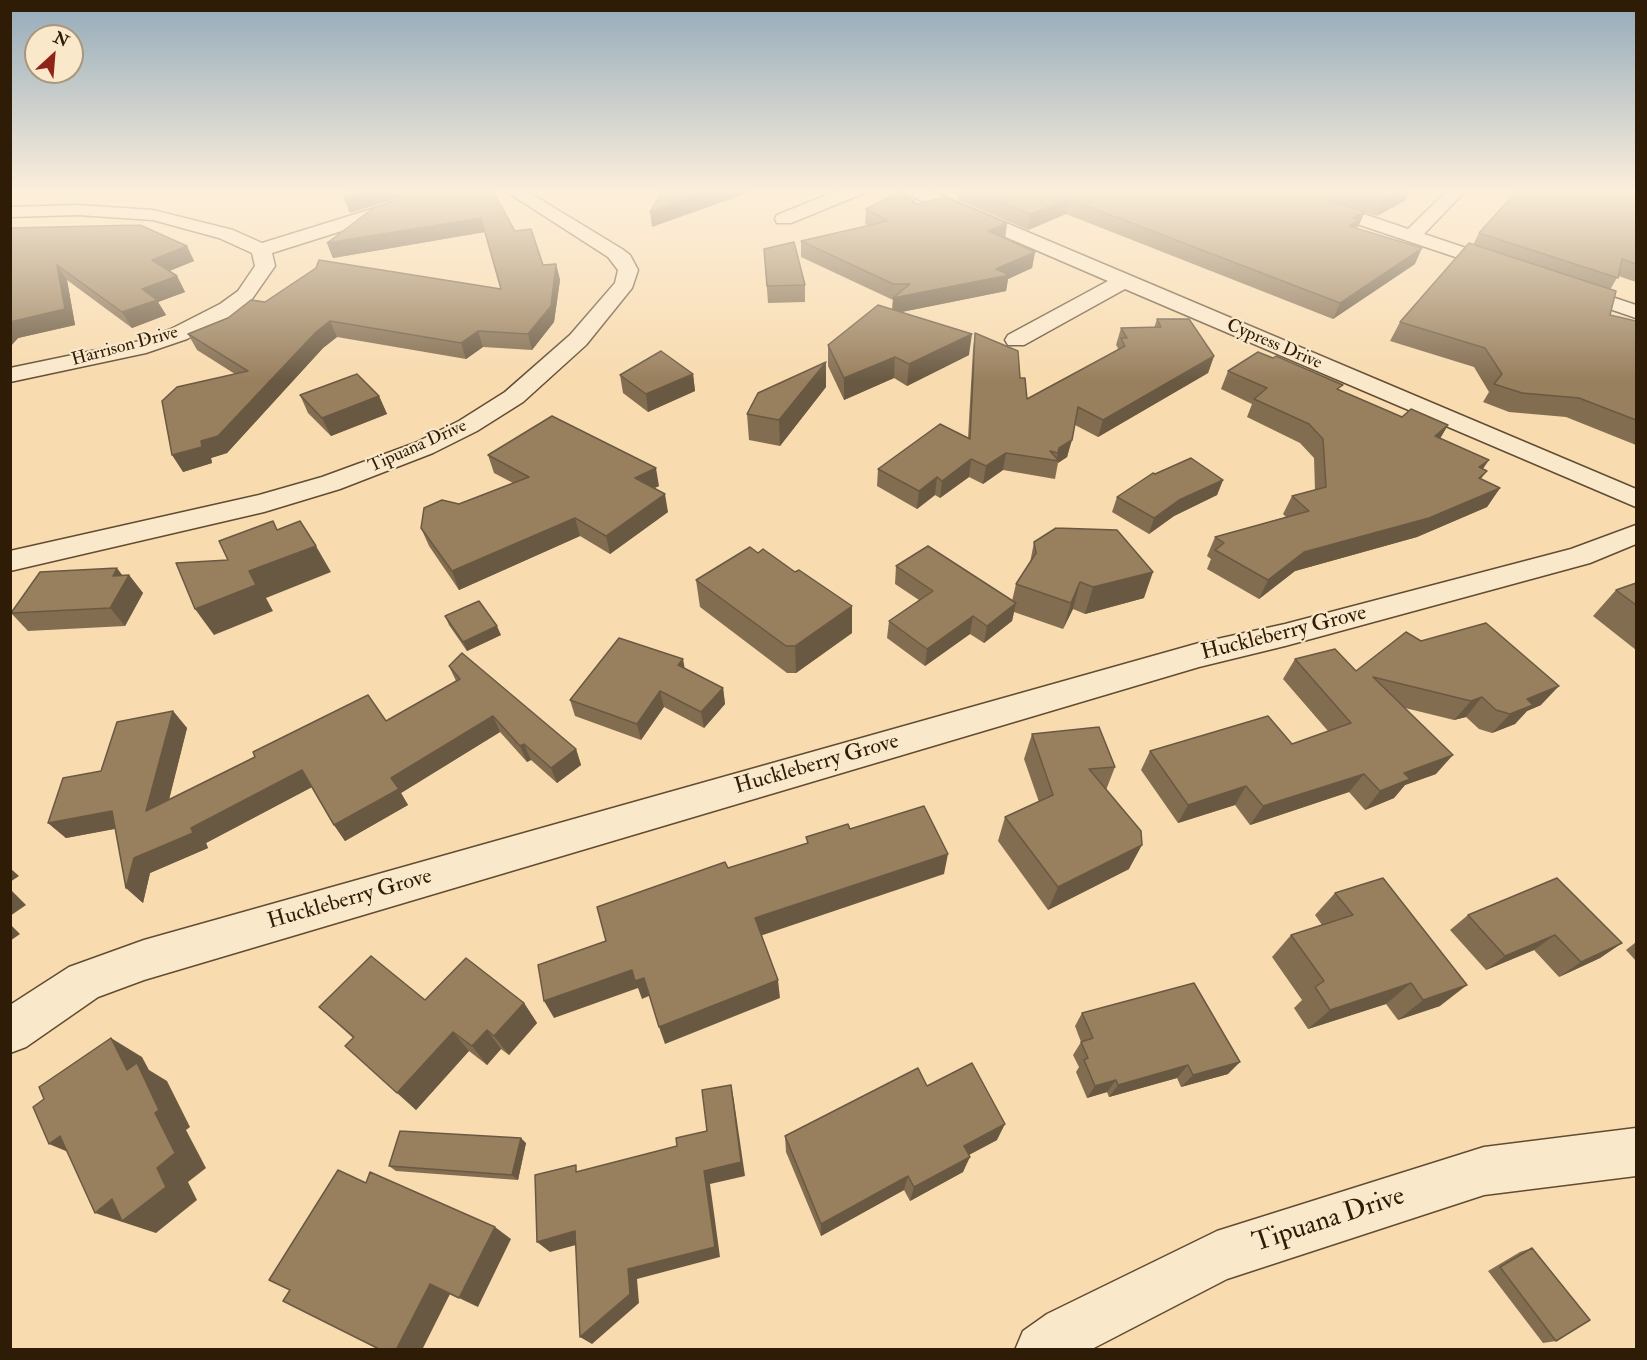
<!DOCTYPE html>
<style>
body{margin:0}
#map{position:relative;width:1647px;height:1360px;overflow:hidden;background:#f8dbaf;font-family:"IM FELL Double Pica",serif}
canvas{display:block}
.frame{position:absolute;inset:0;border:12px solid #2f1c07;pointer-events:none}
.north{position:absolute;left:24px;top:24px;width:60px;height:60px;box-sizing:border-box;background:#fae8cb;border:2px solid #a9967d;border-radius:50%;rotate:26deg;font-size:16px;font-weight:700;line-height:24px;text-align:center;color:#2f1c07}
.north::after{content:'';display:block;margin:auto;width:21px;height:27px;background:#8f2418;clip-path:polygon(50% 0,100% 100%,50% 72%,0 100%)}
</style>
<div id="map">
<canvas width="1647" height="1360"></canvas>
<div class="frame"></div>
<div class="north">N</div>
</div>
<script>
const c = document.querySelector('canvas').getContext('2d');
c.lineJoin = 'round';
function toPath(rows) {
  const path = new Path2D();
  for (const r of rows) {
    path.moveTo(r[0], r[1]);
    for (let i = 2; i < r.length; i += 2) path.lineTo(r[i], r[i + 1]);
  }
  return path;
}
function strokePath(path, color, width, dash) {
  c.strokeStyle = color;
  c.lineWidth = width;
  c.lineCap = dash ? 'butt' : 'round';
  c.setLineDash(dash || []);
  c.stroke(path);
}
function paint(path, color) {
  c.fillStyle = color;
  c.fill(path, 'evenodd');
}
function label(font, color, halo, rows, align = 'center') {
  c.font = font + ' "IM FELL Double Pica",serif';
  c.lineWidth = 4.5;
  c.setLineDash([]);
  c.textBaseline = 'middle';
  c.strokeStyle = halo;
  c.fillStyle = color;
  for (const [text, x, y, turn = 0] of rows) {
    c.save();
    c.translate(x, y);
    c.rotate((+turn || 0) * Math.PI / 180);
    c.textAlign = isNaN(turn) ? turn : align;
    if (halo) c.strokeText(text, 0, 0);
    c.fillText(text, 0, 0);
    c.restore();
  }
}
const minor = toPath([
 [433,190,461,190,459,194,272,253,275,266,252,299,236,314,187,339,146,353,10,382,10,368,140,341,171,329,220,304,238,291,255,266,252,253,219,238,153,220,78,215,10,217,10,207,78,205,153,210,233,230,262,243,433,190],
 [504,190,525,190,622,249,630,255,638,270,632,288,586,345,523,402,477,431,433,453,340,489,264,512,10,571,10,551,259,495,322,477,415,443,459,421,505,392,570,335,615,283,618,270,608,257,504,190],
 [839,190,864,190,862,194,791,223,777,223,775,219,777,215,839,190],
 [904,190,928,190,1636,489,1636,507,1125,289,1024,345,1008,345,1005,340,1008,335,1108,281,906,194,904,190],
 [1266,190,1293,190,1408,229,1448,190,1466,190,1424,234,1511,263,1514,267,1511,271,1497,271,1268,194,1266,190],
 [1570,283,1636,305,1636,318,1563,293,1560,289,1563,285,1570,283],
 [1636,525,1636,544,1590,563,1285,646,1199,667,144,980,98,997,26,1047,10,1053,10,1005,69,967,144,940,1199,643,1285,624,1571,549,1636,525],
 [1636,1128,1636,1176,1484,1195,1227,1279,1090,1350,1015,1350,1023,1331,1047,1314,1217,1231,1484,1147,1636,1128]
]);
strokePath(minor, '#614c31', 3);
paint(minor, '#fae8cb');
paint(toPath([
 [959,190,1410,190,1406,200,1377,216,1364,212,1358,227,1356,228,1415,264,1333,319,1066,214,1028,230,958,200],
 [1636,190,1636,282,1618,276,1610,290,1610,315,1636,321,1636,445,1566,417,1509,412,1483,402,1489,392,1474,367,1390,341,1400,322,1473,245,1479,233],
 [918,204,1007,223,1005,239,1035,252,1032,268,1008,279,1006,291,901,312,969,355,907,386,894,378,844,400,828,366,828,345,892,310,893,300,801,257,801,241,868,226,865,224,866,209],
 [375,207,515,231,543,265,556,264,560,280,554,322,532,350,483,347,466,359,337,337,323,348,227,453,211,458,212,463,183,472,235,374,197,350,188,334,265,302,501,289,485,232,333,258,327,243],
 [10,228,187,246,194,261,169,271,177,276,185,292,158,302,166,315,132,328,67,280,75,325,18,338,10,347],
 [764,249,805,285,805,302,768,303],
 [1157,319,1214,356,1208,373,1098,437,1075,425,1067,457,1058,463,1055,479,1003,470,983,484,969,477,940,498,935,495,917,509,877,486,878,469,968,438,973,349,975,333,1020,378,1027,399,1117,350,1118,348,1116,345,1121,328,1154,328],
 [1228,371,1341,391,1402,417,1448,425,1440,438,1483,469,1487,471,1481,479,1500,488,1487,507,1417,537,1295,571,1259,599,1207,569,1211,559,1207,556,1215,537,1286,517,1283,514,1292,496,1315,490,1314,458,1300,443,1247,417,1252,404,1221,389],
 [693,374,695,391,648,412,623,393,620,375],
 [826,387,780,446,749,440,747,414],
 [300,395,379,396,387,414,331,436,308,413],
 [488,455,659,486,654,488,668,512,610,554,580,536,459,590,429,546,421,528,459,504,513,483,494,473],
 [1155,474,1223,480,1217,495,1174,516,1149,534,1112,512,1117,497],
 [1034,542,1144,598,1085,614,1073,609,1063,629,1014,612,1012,621,984,643,970,634,925,666,887,638,889,621,919,600,895,584,896,566,1012,601,1016,584,1030,563],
 [758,553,795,572,852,606,852,633,796,673,787,673,700,607,696,580],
 [122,575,129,575,143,593,125,626,28,631,11,613],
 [1636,583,1636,650,1593,616,1616,590],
 [445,616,501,635,467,651,449,625],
 [1421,641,1541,705,1527,711,1515,724,1492,733,1479,729,1466,717,1454,720,1405,708,1436,774,1405,785,1394,798,1365,810,1349,792,1250,825,1235,805,1178,823,1141,770,1150,751,1292,744,1328,731,1283,679,1295,659,1356,671],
 [449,666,576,749,581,765,557,783,531,760,527,762,500,732,401,793,408,805,345,841,334,825,312,787,206,843,208,848,150,873,143,903,126,888,115,829,66,838,48,823,101,771,173,711,187,728,169,800,386,721,456,681],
 [685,669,723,688,725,704,704,728,664,707,641,740,575,716,570,700],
 [1032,734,1115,767,1106,790,1129,869,1048,910,998,841,1005,817,1039,802,1024,759],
 [1335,893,1440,1006,1398,1020,1386,1004,1308,1029,1294,1008,1302,1000,1272,957,1291,935,1322,925,1315,915],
 [1468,915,1622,943,1600,958,1559,977,1534,950,1486,970,1450,930],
 [1636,942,1636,961,1626,950],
 [425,1000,524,1003,537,1023,509,1055,501,1049,487,1065,469,1051,416,1110,353,1038,319,1007],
 [1082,1013,1228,1074,1181,1087,1177,1078,1109,1097,1107,1092,1087,1098,1076,1072,1079,1067,1073,1055,1081,1042,1075,1026],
 [927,1086,997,1140,969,1155,963,1172,910,1201,904,1190,821,1236,786,1152,785,1136],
 [526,1143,518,1180,396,1171,389,1166],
 [1532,1248,1556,1341,1543,1343,1488,1271,1520,1252]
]), '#836d51');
paint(toPath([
 [372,190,424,190,350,213,344,199],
 [712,190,756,190,652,227,650,212],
 [1397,190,1410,190,1406,200,1377,216,1383,201],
 [1069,199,1066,214,1028,230,1030,214],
 [1365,212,1358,227,1355,228,1342,241,1352,218],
 [481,218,485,232,333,258,327,243],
 [1007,223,1005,239,988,231],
 [187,246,194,261,160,275,152,260],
 [1422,248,1415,264,1333,319,1340,303],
 [1035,252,1032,268,1008,279,1006,291,892,314,893,298,996,269],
 [556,264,560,280,554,322,532,350,528,334],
 [57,265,67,280,75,325,18,338,10,347,10,322],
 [177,276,185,292,158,302,166,315,132,328,122,312,142,289],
 [330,321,337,337,323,348,227,453,211,458,212,463,183,472,172,455,201,441,316,332],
 [478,331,483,347,466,359,461,343],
 [972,334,969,355,907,386,909,364],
 [1214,356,1208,373,1098,437,1103,420],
 [895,357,894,378,844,400,844,378],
 [826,362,826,387,780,446,779,420],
 [693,374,695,391,648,412,646,394],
 [379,396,387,414,331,436,322,418],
 [1448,425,1437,444,1435,436],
 [1072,440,1067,457,1058,463,1059,461,1056,461,1059,448],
 [1006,453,1003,470,983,484,986,466],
 [971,459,969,477,940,498,942,481],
 [1489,460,1476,479,1479,467],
 [656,468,659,486,638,496,635,478],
 [937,477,935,495,917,509,919,491],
 [1223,480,1217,495,1174,516,1149,534,1154,518,1179,500],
 [1500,488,1487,507,1417,537,1295,571,1259,599,1268,580,1304,552],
 [665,494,668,512,610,554,606,536],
 [575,518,580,536,459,590,452,571],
 [316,546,331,572,266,598,273,611,214,635,195,609,249,571],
 [117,568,126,580,129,575,143,593,125,626,110,608,113,576],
 [1153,572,1144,598,1085,614,1093,587],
 [1080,582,1073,609,1063,629,1071,603],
 [1016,603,1012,621,984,643,987,626],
 [852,606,852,633,796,673,795,646],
 [973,616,970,634,925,666,927,649],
 [497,626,501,635,467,651,463,642],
 [683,659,686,675,678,665],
 [1559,686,1541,705,1527,711,1515,724,1492,733,1510,714,1527,699],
 [723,688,725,704,704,728,701,712],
 [660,691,664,707,641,740,637,724],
 [1482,697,1466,717,1454,720,1471,701],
 [173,711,187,728,162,827,146,811],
 [493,716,500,732,401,793,408,805,345,841,334,825,391,778],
 [524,744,531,760,527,762,520,746],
 [576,749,581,765,557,783,551,768],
 [1453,755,1436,774,1405,785,1394,798,1365,810,1380,791,1404,773],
 [302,770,314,786,206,843,208,848,150,873,143,903,126,888,134,858],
 [1364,774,1349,792,1250,825,1263,806],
 [1246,786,1235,805,1178,823,1188,805],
 [112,811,129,826,66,838,48,823],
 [1142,845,1129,869,1048,910,1058,887],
 [948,854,944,874,757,937,755,918],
 [10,868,19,876,10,882],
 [10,889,26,905,10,916],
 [10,924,20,934,10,941],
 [1555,935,1534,950,1486,970,1505,956],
 [1622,943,1600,958,1559,977,1581,962],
 [632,970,644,978,651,995,642,999,638,988,554,1018,544,1001],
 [778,980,780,998,665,1044,659,1027],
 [1411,983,1386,1004,1308,1029,1330,1010],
 [1467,985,1440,1006,1398,1020,1423,1000],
 [524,1003,537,1023,509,1055,494,1036],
 [487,1030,501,1049,487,1065,472,1046],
 [453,1032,469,1051,416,1110,397,1093],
 [111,1038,142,1057,149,1070,167,1081,190,1127,186,1130,206,1168,188,1182,197,1200,156,1233,95,1213,112,1199,157,1168,127,1070],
 [1240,1062,1228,1074,1181,1087,1193,1075],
 [1188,1065,1177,1078,1109,1097,1118,1085],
 [1116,1080,1107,1092,1087,1098,1095,1086],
 [731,1085,734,1101,745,1176,710,1184,720,1257,637,1279,639,1303,592,1344,580,1337,628,1269,704,1171],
 [1005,1124,997,1140,957,1161,964,1146],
 [60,1136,85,1159,49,1144],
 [521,1138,526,1143,518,1180,512,1175],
 [970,1157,963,1172,910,1201,914,1187],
 [908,1176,904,1190,821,1236,821,1224],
 [495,1227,511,1239,478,1307,459,1298],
 [575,1231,587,1242,550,1252,537,1242],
 [430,1284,450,1294,422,1350,396,1350]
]), '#6a5942');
const building = toPath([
 [347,190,372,190,344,199,347,190],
 [427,190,492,190,515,231,531,229,543,265,556,264,551,306,528,334,478,331,461,343,330,321,316,332,218,436,201,441,202,447,172,455,162,401,177,387,248,371,188,334,228,318,251,300,265,302,316,268,319,260,501,289,481,218,327,243,375,207,427,190],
 [663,190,712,190,650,212,663,190],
 [972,190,1300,190,1365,212,1352,218,1358,220,1349,226,1422,248,1340,303,1069,199,1030,214,972,190],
 [1351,190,1403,190,1383,201,1351,190],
 [1520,190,1636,190,1636,264,1622,259,1618,278,1479,233,1515,193,1520,190],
 [899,192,918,204,945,197,1007,223,988,231,1035,252,996,269,1009,275,893,298,910,284,893,284,801,241,888,221,866,209,899,192],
 [140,225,187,246,152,260,177,276,142,289,157,300,122,312,57,265,65,309,10,322,10,228,140,225],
 [794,242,805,285,767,286,764,249,794,242],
 [1469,243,1616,291,1610,315,1636,321,1636,420,1579,398,1522,393,1494,384,1502,374,1485,348,1400,322,1469,243],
 [878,305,972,334,909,364,895,357,844,378,828,345,878,305],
 [1157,319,1189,319,1214,356,1103,420,1078,407,1072,440,1059,448,1058,453,1050,451,1059,461,1006,453,986,466,971,459,942,481,937,477,919,491,878,469,940,424,970,439,975,333,1018,351,1020,378,1025,378,1027,399,1125,346,1121,338,1127,338,1121,328,1161,327,1157,319],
 [661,351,693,374,646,394,620,375,661,351],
 [1258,352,1273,358,1276,356,1343,385,1337,389,1402,417,1411,409,1448,425,1435,436,1489,460,1479,467,1487,471,1479,478,1500,488,1429,518,1304,552,1268,580,1215,550,1224,543,1215,537,1309,511,1292,496,1326,487,1323,439,1309,424,1254,399,1267,388,1228,371,1258,352],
 [826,362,779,420,747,414,758,393,826,362],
 [357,374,379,396,322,418,300,395,357,374],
 [552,416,656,468,635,478,665,494,606,536,575,518,452,571,421,528,424,508,442,500,459,504,529,477,488,455,552,416],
 [1191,458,1223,480,1179,500,1154,518,1117,497,1153,473,1155,474,1191,458],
 [273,521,277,530,300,521,316,546,249,571,256,585,195,609,176,563,228,560,219,541,273,521],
 [1056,528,1117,530,1153,572,1093,587,1080,582,1071,603,1016,584,1036,553,1034,542,1056,528],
 [928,546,1016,603,987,626,973,616,927,649,889,621,933,591,896,566,928,546],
 [750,547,758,553,763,549,795,572,799,570,852,606,795,646,786,646,696,580,750,547],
 [117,568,113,576,129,575,110,608,11,613,40,572,117,568],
 [1636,583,1636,605,1616,590,1636,583],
 [479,601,497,626,463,642,445,616,479,601],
 [1486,623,1559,686,1527,699,1533,705,1510,714,1496,710,1482,697,1471,701,1373,677,1453,755,1404,773,1410,779,1380,791,1364,774,1263,806,1246,786,1188,805,1150,751,1268,716,1292,744,1351,723,1295,659,1335,649,1356,671,1406,632,1421,641,1486,623],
 [619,638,683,659,678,665,723,688,701,712,660,691,637,724,570,700,619,638],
 [462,653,576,749,551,768,524,744,520,746,493,716,391,778,399,789,334,825,302,770,191,828,193,833,134,858,126,888,112,811,48,823,63,778,101,771,117,722,173,711,146,811,255,757,253,752,368,695,386,721,460,679,449,666,462,653],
 [1099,727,1115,767,1089,769,1141,831,1142,845,1058,887,1005,817,1053,795,1032,734,1099,727],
 [924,806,948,854,755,918,778,980,659,1027,644,978,635,981,632,970,544,1001,538,965,606,941,597,907,725,862,728,868,808,843,806,837,848,824,850,829,924,806],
 [1383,878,1467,985,1423,1000,1411,983,1330,1010,1315,987,1324,981,1291,935,1353,915,1335,893,1383,878],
 [1557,878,1622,943,1581,962,1555,935,1505,956,1468,915,1557,878],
 [371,956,425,1000,466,958,524,1003,494,1036,487,1030,472,1046,453,1032,397,1093,345,1046,354,1037,319,1007,371,956],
 [1194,983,1240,1062,1193,1075,1188,1065,1118,1085,1116,1080,1095,1086,1084,1060,1088,1058,1081,1042,1093,1038,1082,1013,1194,983],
 [111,1038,127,1070,137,1063,159,1110,155,1113,175,1153,157,1168,166,1187,122,1221,112,1199,95,1213,60,1136,49,1144,33,1107,44,1099,39,1087,111,1038],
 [972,1063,1005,1124,964,1146,970,1157,914,1187,908,1176,821,1224,785,1136,918,1068,927,1086,972,1063],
 [731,1085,741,1162,704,1171,715,1247,628,1269,630,1294,580,1337,575,1231,537,1242,535,1175,576,1165,576,1172,677,1146,676,1138,707,1131,702,1090,731,1085],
 [400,1131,521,1138,512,1175,389,1166,400,1131],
 [338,1170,366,1183,370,1172,495,1227,459,1298,430,1284,396,1350,381,1350,283,1301,290,1290,269,1280,338,1170],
 [1532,1248,1590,1320,1556,1341,1500,1267,1532,1248]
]);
paint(building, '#987f5e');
strokePath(building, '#6a5942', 1.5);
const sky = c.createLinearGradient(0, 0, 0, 381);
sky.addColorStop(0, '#93aaba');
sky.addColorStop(0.5, '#fcefdb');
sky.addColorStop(1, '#fcefdb00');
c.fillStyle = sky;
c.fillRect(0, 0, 1647, 381);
label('18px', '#2f1c07', '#fae8cb', [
 ["Cypress Drive",1274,345,23],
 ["Harrison Drive",125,347,-15],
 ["Tipuana Drive",418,447,-24]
]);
label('22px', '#2f1c07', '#fae8cb', [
 ["Huckleberry Grove",1284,634,-14],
 ["Huckleberry Grove",817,765,-16],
 ["Huckleberry Grove",350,900,-16]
]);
label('27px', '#2f1c07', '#fae8cb', [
 ["Tipuana Drive",1329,1221,-18]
]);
</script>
